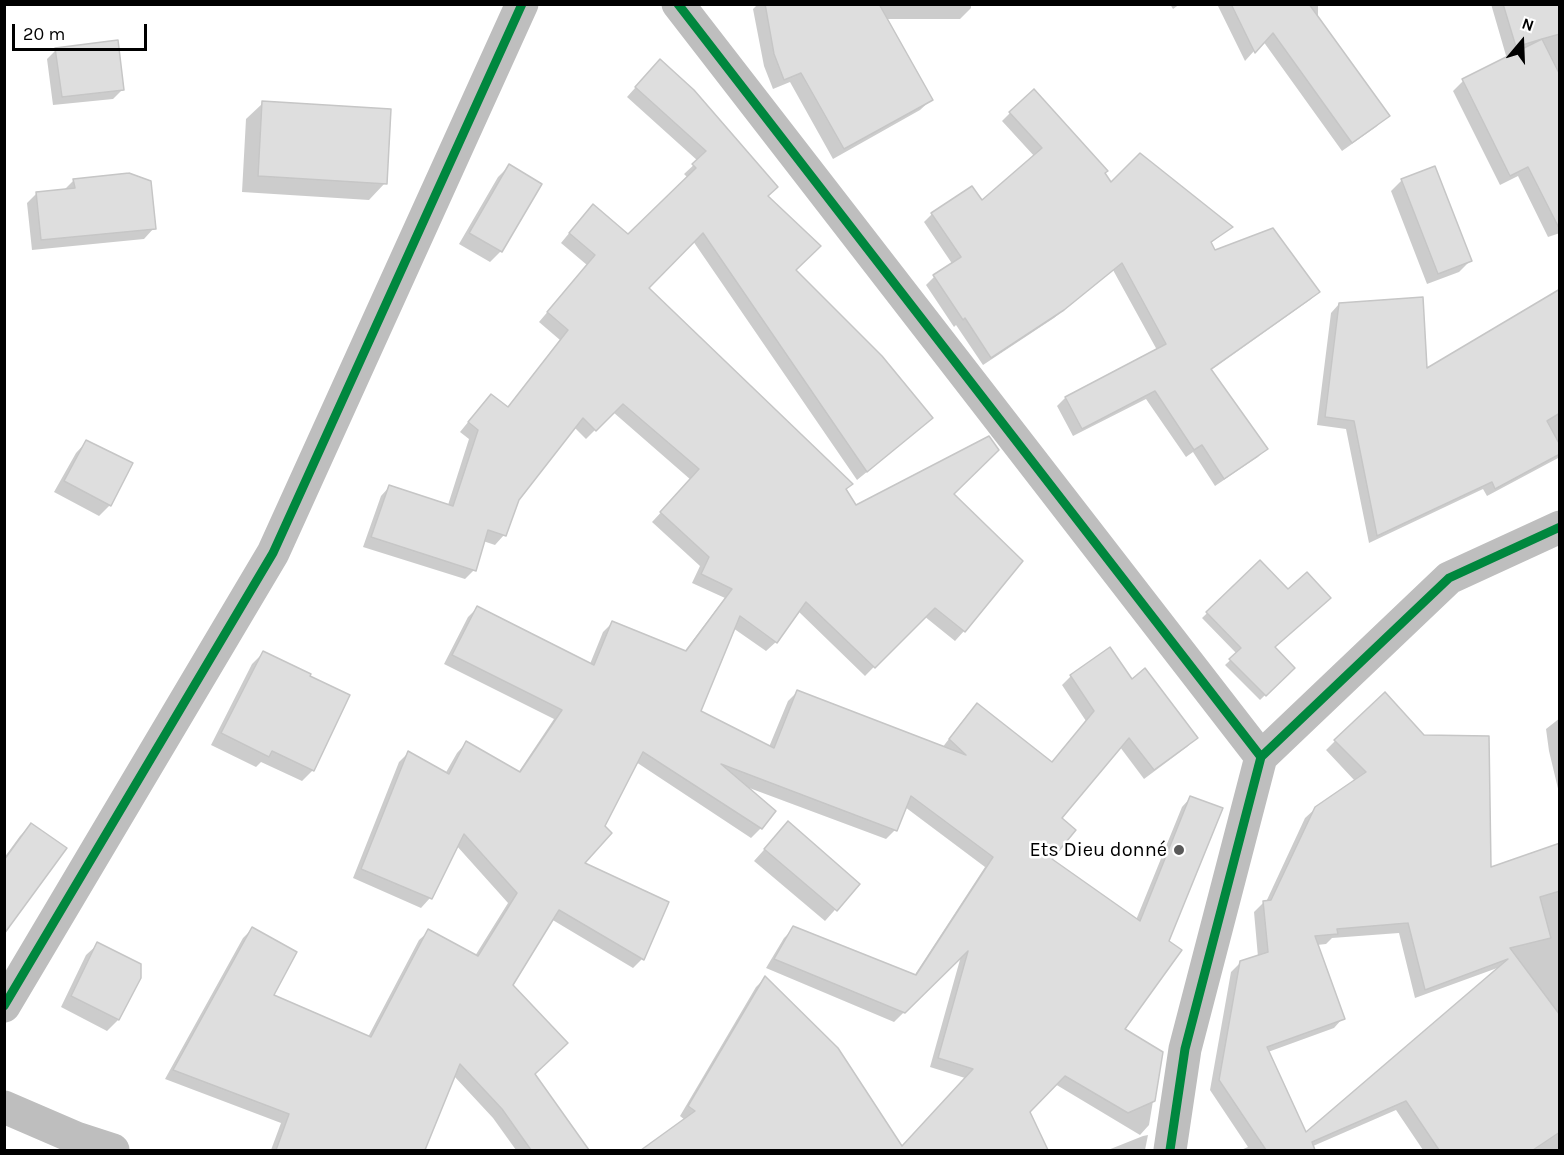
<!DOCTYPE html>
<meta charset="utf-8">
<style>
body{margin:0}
#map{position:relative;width:1564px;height:1155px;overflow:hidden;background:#fff;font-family:Karla,sans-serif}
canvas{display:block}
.frame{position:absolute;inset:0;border:6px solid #000;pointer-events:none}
.north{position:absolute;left:1492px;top:12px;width:60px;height:60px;-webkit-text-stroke:4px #fff;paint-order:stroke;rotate:19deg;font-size:16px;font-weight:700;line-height:24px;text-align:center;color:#000}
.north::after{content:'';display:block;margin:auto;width:21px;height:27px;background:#000;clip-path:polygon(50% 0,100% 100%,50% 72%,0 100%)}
.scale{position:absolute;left:12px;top:24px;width:135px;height:27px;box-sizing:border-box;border:3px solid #000;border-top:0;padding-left:8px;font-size:18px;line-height:21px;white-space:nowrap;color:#000;-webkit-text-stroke:4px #fff;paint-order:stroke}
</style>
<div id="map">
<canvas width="1564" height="1155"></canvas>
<div class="frame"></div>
<div class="north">N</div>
<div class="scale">20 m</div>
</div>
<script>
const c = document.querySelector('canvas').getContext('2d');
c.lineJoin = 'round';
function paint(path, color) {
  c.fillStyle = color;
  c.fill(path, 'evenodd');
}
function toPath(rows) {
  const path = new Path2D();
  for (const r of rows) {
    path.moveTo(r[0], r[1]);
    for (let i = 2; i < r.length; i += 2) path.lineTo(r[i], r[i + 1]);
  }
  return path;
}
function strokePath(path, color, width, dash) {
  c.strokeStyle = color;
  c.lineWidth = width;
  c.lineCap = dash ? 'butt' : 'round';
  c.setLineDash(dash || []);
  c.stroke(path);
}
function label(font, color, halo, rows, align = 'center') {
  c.font = font + ' Karla,sans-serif';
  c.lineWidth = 5;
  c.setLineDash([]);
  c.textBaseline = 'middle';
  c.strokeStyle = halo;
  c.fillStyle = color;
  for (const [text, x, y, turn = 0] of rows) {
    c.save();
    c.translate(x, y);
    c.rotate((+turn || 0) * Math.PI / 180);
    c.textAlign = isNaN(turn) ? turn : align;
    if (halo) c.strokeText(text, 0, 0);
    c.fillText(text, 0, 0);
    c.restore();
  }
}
paint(toPath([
 [758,4,971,4,971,8,960,19,885,19,931,100,920,110,833,159,790,82,773,89,764,66,753,9],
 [1170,4,1180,4,1173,9],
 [1217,4,1318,4,1318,20,1385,118,1376,127,1342,151,1263,41,1245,61],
 [1491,4,1560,4,1560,233,1548,237,1518,176,1500,185,1453,91,1463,81,1507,59],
 [56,50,122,90,113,99,53,105,47,59],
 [651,70,767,196,794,270,931,418,922,427,857,480,693,241,647,288,845,490,856,507,952,494,1021,561,964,631,955,641,924,616,865,676,798,611,776,642,766,651,733,628,699,712,769,747,788,701,797,692,942,748,968,714,1051,763,1086,721,1062,685,1071,676,1131,681,1196,738,1187,747,1144,779,1120,747,1060,818,1050,859,1136,920,1182,807,1191,797,1123,1030,1161,1053,1149,1125,1140,1135,1055,1084,997,1124,986,1150,907,1150,910,1139,965,1078,930,1067,961,956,894,1022,766,968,784,938,794,928,914,976,985,867,905,807,895,830,886,839,744,786,774,811,761,828,751,838,636,762,583,863,642,959,633,968,551,919,511,985,534,1074,587,1150,516,1150,493,1118,454,1076,423,1150,271,1150,281,1123,165,1079,243,938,252,929,272,996,368,1037,419,940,429,931,475,956,508,903,456,845,430,898,421,908,353,878,399,762,408,753,445,774,457,753,466,743,518,773,554,719,444,664,468,617,477,608,590,664,603,632,612,623,684,652,725,598,692,583,700,566,652,522,691,480,613,412,586,439,574,427,517,500,504,535,495,545,483,541,474,570,465,579,363,547,381,496,390,486,448,505,469,439,460,432,482,405,491,396,507,408,560,340,539,322,587,265,561,243,584,215,628,237,688,178,684,174,698,161,627,97],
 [263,103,385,183,369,200,242,192,246,119],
 [1010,113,1103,173,1110,185,1230,227,1210,244,1214,252,1318,292,1310,300,1210,371,1266,449,1258,457,1215,486,1193,452,1186,457,1146,399,1073,436,1057,406,1065,398,1157,350,1113,270,1054,318,983,365,956,325,954,327,926,285,934,277,953,265,924,222,932,214,982,203,1035,157,1002,121],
 [509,166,540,184,501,251,490,262,459,244,498,177],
 [74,180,154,228,144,239,32,250,27,203,37,193,63,191],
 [1402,180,1470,261,1459,272,1427,284,1391,191],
 [1560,290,1560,457,1487,496,1483,489,1369,543,1346,429,1317,425,1331,313,1339,304,1426,371],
 [87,441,110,505,99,516,54,492,76,453],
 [1260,562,1288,591,1274,648,1293,668,1260,700,1225,665,1237,654,1202,618],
 [263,653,313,770,302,781,261,762,256,767,211,745,252,664],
 [1560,718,1560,797,1549,751,1546,729],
 [1335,741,1490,869,1560,844,1560,1150,1423,1150,1396,1110,1304,1150,1241,1150,1248,1147,1210,1090,1231,972,1241,962,1258,957,1254,912,1264,902,1266,902,1305,818,1316,808,1355,781,1326,750],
 [1399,933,1415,998,1500,967,1306,1134,1268,1052,1334,1028,1343,1018,1317,945,1326,944,1332,938],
 [788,823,858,884,825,921,754,861],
 [31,825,4,929,4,858,20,836],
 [98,944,139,978,118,1020,107,1031,61,1007,86,955],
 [765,978,837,1049,903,1150,643,1150,685,1120,680,1116,756,987],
 [1148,1135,1145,1150,1108,1150,1143,1136]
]), '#0003');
const building = toPath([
 [765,4,879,4,933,100,844,149,801,73,784,80,774,54,765,4],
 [1231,4,1309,4,1390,116,1352,143,1273,33,1255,53,1231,4],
 [1503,4,1560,4,1560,34,1542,39,1560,75,1560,230,1528,167,1510,176,1462,79,1542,39,1516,47,1503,4],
 [118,40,124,90,62,97,55,48,118,40],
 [660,59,694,90,778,187,768,196,821,246,796,270,882,356,933,418,867,472,703,233,649,288,853,484,846,489,856,505,989,436,999,450,954,494,1023,561,965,632,935,608,875,668,806,602,777,643,740,616,701,711,774,748,797,690,966,755,949,739,977,703,1052,762,1094,711,1070,675,1110,647,1132,679,1145,668,1198,738,1154,770,1129,738,1062,818,1076,830,1052,859,1140,921,1190,796,1223,808,1169,941,1182,950,1125,1029,1163,1052,1155,1101,1128,1113,1065,1076,1030,1112,1048,1150,641,1150,695,1111,688,1106,765,976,838,1048,902,1146,973,1069,938,1058,968,951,905,1013,774,959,793,926,916,975,993,857,911,796,897,831,721,764,776,811,762,829,643,752,605,826,612,833,585,863,669,902,644,960,559,910,513,985,568,1043,535,1074,589,1150,531,1150,502,1109,460,1064,425,1150,276,1150,289,1114,173,1070,252,927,297,952,274,995,371,1037,428,929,478,956,517,893,464,834,432,899,361,869,408,751,449,774,466,741,520,772,562,710,452,655,477,606,594,665,612,621,686,651,732,589,701,574,709,557,660,512,699,469,623,404,596,431,583,418,519,500,506,536,488,530,476,571,371,537,389,485,453,506,478,430,468,422,491,394,508,407,568,330,547,312,595,255,569,233,593,204,628,234,696,168,692,164,706,151,635,87,660,59],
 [1034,89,1108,171,1105,173,1111,182,1140,153,1233,227,1211,242,1215,250,1273,228,1320,292,1211,369,1268,449,1224,479,1202,445,1194,450,1155,391,1082,429,1065,397,1166,344,1122,263,1064,310,991,358,965,318,963,320,933,275,961,257,931,213,972,186,982,200,1042,148,1009,112,1034,89],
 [262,101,391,109,387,184,258,176,262,101],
 [509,164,542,184,502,252,469,233,509,164],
 [1435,166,1472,261,1438,274,1401,179,1435,166],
 [129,173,151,181,156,229,41,240,36,192,75,188,73,179,129,173],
 [1560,289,1560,413,1547,421,1560,445,1560,454,1495,489,1492,482,1377,536,1354,421,1325,417,1339,303,1423,297,1427,368,1560,289],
 [86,440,133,463,111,506,64,481,86,440],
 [1260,560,1288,589,1307,572,1331,598,1275,647,1295,668,1266,696,1229,659,1241,648,1206,612,1260,560],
 [263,651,311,674,310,676,350,695,314,771,272,751,269,757,221,733,263,651],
 [1385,692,1424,735,1489,736,1491,867,1560,843,1560,891,1540,897,1551,938,1510,948,1560,1015,1560,1132,1533,1150,1439,1150,1406,1101,1312,1142,1315,1150,1266,1150,1219,1080,1240,961,1268,952,1263,901,1271,900,1315,807,1366,772,1334,740,1385,692],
 [1408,923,1425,990,1508,959,1306,1132,1267,1047,1345,1019,1315,936,1338,934,1337,929,1408,923],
 [788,821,860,884,837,911,764,849,788,821],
 [31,823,67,848,4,934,4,860,31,823],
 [97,942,141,964,141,978,119,1020,71,996,97,942]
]);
paint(building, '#dedede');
strokePath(building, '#c6c6c6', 1.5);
strokePath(toPath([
 [678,4,1261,757],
 [4,1006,273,553,522,4],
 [4,1107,76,1138,113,1150],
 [1170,1150,1185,1049,1261,757,1449,578,1560,527]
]), '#bebebe', 33);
strokePath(toPath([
 [678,4,1261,757],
 [4,1006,273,553,522,4],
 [1170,1150,1185,1049,1261,757,1449,578,1560,527]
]), '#00873e', 9);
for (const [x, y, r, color] of [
 [1179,850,6,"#595959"]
]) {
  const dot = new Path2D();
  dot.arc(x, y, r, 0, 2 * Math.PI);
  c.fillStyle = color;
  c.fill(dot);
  strokePath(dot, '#fff', 2);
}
label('20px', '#000', '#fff', [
 ["Ets Dieu donné",1167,850]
], 'right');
</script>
